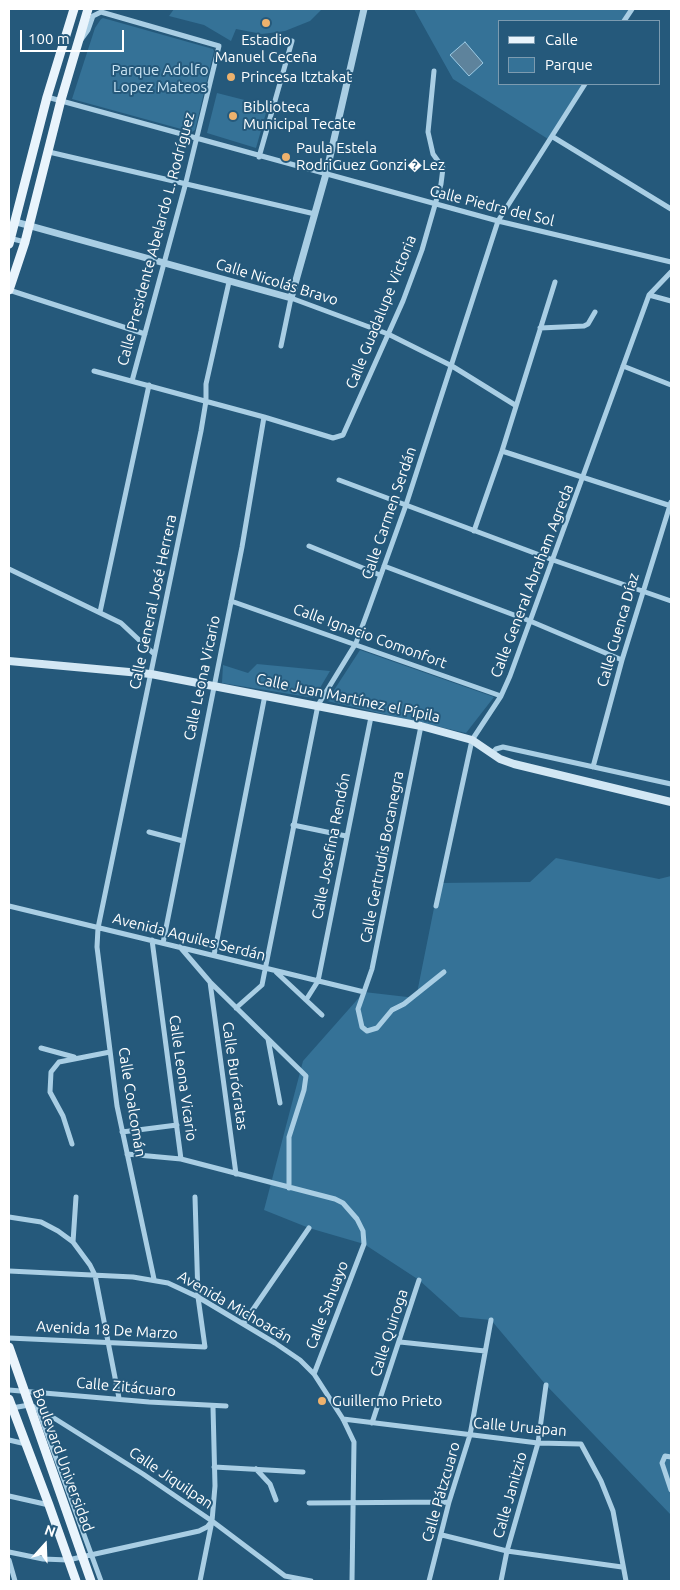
<!DOCTYPE html>
<meta charset="utf-8">
<style>
body{margin:0}
#map{position:relative;width:680px;height:1590px;overflow:hidden;background:#25597b;font-family:Ubuntu,sans-serif}
canvas{display:block}
.frame{position:absolute;inset:0;border:10px solid #fff;pointer-events:none}
.legend{position:absolute;left:498px;top:20px;width:162px;height:65px;box-sizing:border-box;background:#25597b;border:1px solid #7c9bb0;margin:0;padding:6px 9px;list-style:none;font-size:15px;color:#fff}
.legend li{display:flex;align-items:center;gap:10px;height:25px}
.legend b{width:25px;border:1px solid #7c9bb0}
.north{position:absolute;left:20px;top:1520px;width:50px;height:50px;-webkit-text-stroke:4px #25597b;paint-order:stroke;rotate:20deg;font-size:14px;font-weight:700;line-height:20px;text-align:center;color:#fff}
.north::after{content:'';display:block;margin:auto;width:18px;height:22px;background:#fff;clip-path:polygon(50% 0,100% 100%,50% 72%,0 100%)}
.scale{position:absolute;left:20px;top:30px;width:104px;height:22px;box-sizing:border-box;border:2px solid #fff;border-top:0;padding-left:6px;font-size:15px;line-height:18px;white-space:nowrap;color:#fff;-webkit-text-stroke:4px #25597b;paint-order:stroke}
</style>
<div id="map">
<canvas width="680" height="1590"></canvas>
<div class="frame"></div>
<ul class="legend">
<li><b style="height:6px;background:#e9f4fc"></b>Calle</li>
<li><b style="height:14px;background:#357297"></b>Parque</li>
</ul>
<div class="north">N</div>
<div class="scale">100 m</div>
</div>
<script>
const c = document.querySelector('canvas').getContext('2d');
c.lineJoin = 'round';
function paint(path, color) {
  c.fillStyle = color;
  c.fill(path, 'evenodd');
}
function toPath(rows) {
  const path = new Path2D();
  for (const r of rows) {
    path.moveTo(r[0], r[1]);
    for (let i = 2; i < r.length; i += 2) path.lineTo(r[i], r[i + 1]);
  }
  return path;
}
function strokePath(path, color, width, dash) {
  c.strokeStyle = color;
  c.lineWidth = width;
  c.lineCap = dash ? 'butt' : 'round';
  c.setLineDash(dash || []);
  c.stroke(path);
}
function label(font, color, halo, rows, align = 'center') {
  c.font = font + ' Ubuntu,sans-serif';
  c.lineWidth = 4;
  c.setLineDash([]);
  c.textBaseline = 'middle';
  c.strokeStyle = halo;
  c.fillStyle = color;
  for (const [text, x, y, turn = 0] of rows) {
    c.save();
    c.translate(x, y);
    c.rotate((+turn || 0) * Math.PI / 180);
    c.textAlign = isNaN(turn) ? turn : align;
    if (halo) c.strokeText(text, 0, 0);
    c.fillText(text, 0, 0);
    c.restore();
  }
}
paint(toPath([
 [174,9,322,9,310,21,285,31,262,34,236,29,231,41,204,25,169,16],
 [414,9,629,9,621,21,499,21,499,84,582,84,548,139,453,79],
 [103,18,213,49,214,51,195,130,192,132,72,99,95,28,101,19],
 [217,93,268,106,256,148,207,133],
 [360,650,494,697,466,733,327,701],
 [257,664,330,671,314,698,222,683,223,665,248,673],
 [556,858,659,879,671,876,671,1515,546,1385,491,1320,460,1317,419,1280,364,1244,309,1228,264,1210,303,1061,364,992,416,998,439,883,530,882]
]), '#357297');
const water = toPath([
 [465,42,483,63,469,76,450,55,465,42]
]);
paint(water, '#5e839c');
strokePath(water, '#9dcbe5', 1);
strokePath(toPath([
 [624,21,632,9],
 [80,41,88,30,93,16,101,12,219,46,185,186,132,381],
 [47,97,498,221,671,262],
 [553,137,671,209],
 [49,152,315,214],
 [259,157,292,41],
 [9,238,25,242],
 [9,290,145,334],
 [649,295,671,301],
 [540,328,584,326,588,324,595,312],
 [281,346,291,298,388,334,452,366,515,405],
 [623,366,671,385],
 [94,371,264,417,333,438,343,435,403,301,422,250,441,184,443,168,433,154,428,132,434,71],
 [502,451,671,506],
 [339,480,553,560,671,601],
 [474,531,502,451,555,282],
 [309,546,380,575],
 [384,566,530,621,622,660],
 [9,569,121,623,153,653],
 [231,601,501,696],
 [100,612,149,385],
 [421,726,372,969,358,1009,362,1027,367,1031,377,1028,392,1010,404,1004,444,972],
 [492,753,496,749,503,747,671,784],
 [593,767,622,660,671,502],
 [293,825,346,836],
 [149,832,183,841],
 [9,906,364,992],
 [436,906,472,740,501,696,510,676,649,295,671,272],
 [152,940,181,1159],
 [163,943,242,547,264,417],
 [180,947,210,982,306,1076,304,1090,289,1137,289,1188],
 [214,955,265,695],
 [276,972,322,1015],
 [210,982,236,1174],
 [306,1000,318,981,371,717],
 [236,1008,262,985,318,705,356,643,369,608,406,505,498,221,585,84],
 [268,1039,280,1103],
 [41,1048,74,1057],
 [122,1132,177,1125],
 [72,1144,63,1116,50,1092,51,1072,59,1062,110,1052],
 [127,1154,181,1159,335,1199,343,1203,357,1219,363,1231,364,1244,314,1374],
 [9,1217,41,1222,58,1231,73,1242,90,1265,95,1275,119,1398],
 [73,1242,76,1197],
 [9,1271,133,1277,168,1283,198,1297,275,1343,300,1360,314,1374,343,1419,354,1442,352,1581],
 [154,1279,117,1106,97,947,98,928,201,431,206,401,206,384,229,282],
 [243,1324,309,1228],
 [9,1338,205,1347,198,1297,195,1197],
 [400,1342,485,1351],
 [9,1390,149,1402,226,1406],
 [12,1408,29,1405,38,1408,143,1474,212,1521,285,1576,311,1581],
 [38,1409,101,1581],
 [343,1419,538,1443,581,1444,601,1481,613,1511,626,1581],
 [372,1423,419,1280],
 [9,1440,26,1444],
 [671,1457,665,1456,662,1463,671,1490],
 [214,1467,303,1472],
 [256,1469,270,1484,276,1500],
 [9,1496,49,1505],
 [309,1503,449,1502],
 [442,1535,507,1551,622,1567],
 [9,1552,43,1559,68,1560,199,1531,207,1527,212,1521],
 [9,1560,15,1581],
 [200,1581,212,1521,215,1486,213,1407],
 [429,1581,449,1502,470,1435,491,1320],
 [501,1581,507,1551,538,1443,546,1385]
]), '#a9cee4', 5);
strokePath(toPath([
 [16,222,291,298,326,174,364,9]
]), '#a9cee4', 7);
strokePath(toPath([
 [9,661,151,674,421,726,472,740,500,759,514,764,671,802]
]), '#d2e7f4', 8);
strokePath(toPath([
 [9,244,47,97,74,9],
 [9,290,25,242,61,100,88,9],
 [9,1347,91,1581],
 [9,1399,49,1505,76,1581]
]), '#e9f4fc', 9);
for (const [x, y, r, color] of [
 [266,23,5,"#eeb26d"],
 [231,77,5,"#eeb26d"],
 [233,116,5,"#eeb26d"],
 [286,157,5,"#eeb26d"],
 [322,1401,5,"#eeb26d"]
]) {
  const dot = new Path2D();
  dot.arc(x, y, r, 0, 2 * Math.PI);
  c.fillStyle = color;
  c.fill(dot);
  strokePath(dot, '#25597b', 2);
}
label('15px', '#fff', '#25597b', [
 ["Estadio",266,40,"center"],
 ["Manuel Ceceña",266,57,"center"],
 ["Princesa Itztakat",241,77],
 ["Biblioteca",243,107],
 ["Municipal Tecate",243,124],
 ["Paula Estela",296,148],
 ["RodriGuez Gonzi�Lez",296,165],
 ["Guillermo Prieto",332,1401]
], 'left');
label('15px', '#cbe5f4', '#25597b', [
 ["Parque Adolfo",160,70],
 ["Lopez Mateos",160,87]
]);
label('15px', '#fff', '#25597b', [
 ["Calle Piedra del Sol",492,206,14],
 ["Calle Presidente Abelardo L. Rodríguez",156,239,-75],
 ["Calle Nicolás Bravo",277,282,17],
 ["Calle Guadalupe Victoria",381,312,-68],
 ["Calle Carmen Serdán",389,513,-71],
 ["Calle General Abraham Agreda",532,581,-69],
 ["Calle General José Herrera",153,602,-78],
 ["Calle Cuenca Díaz",618,630,-74],
 ["Calle Ignacio Comonfort",370,636,20],
 ["Calle Leona Vicario",202,678,-78],
 ["Calle Juan Martínez el Pípila",348,698,12],
 ["Calle Josefina Rendón",331,846,-79],
 ["Calle Gertrudis Bocanegra",382,857,-79],
 ["Avenida Aquiles Serdán",189,937,14],
 ["Calle Burócratas",235,1076,82],
 ["Calle Leona Vicario",183,1078,82],
 ["Calle Coalcomán",132,1102,81],
 ["Calle Sahuayo",327,1305,-69],
 ["Avenida Michoacán",235,1307,30],
 ["Avenida 18 De Marzo",107,1330,3],
 ["Calle Quiroga",389,1333,-72],
 ["Calle Zitácuaro",126,1387,5],
 ["Calle Uruapan",520,1427,5],
 ["Boulevard Universidad",63,1460,70],
 ["Calle Jiquilpan",171,1478,34],
 ["Calle Pátzcuaro",441,1492,-74],
 ["Calle Janitzio",510,1495,-74]
]);
</script>
